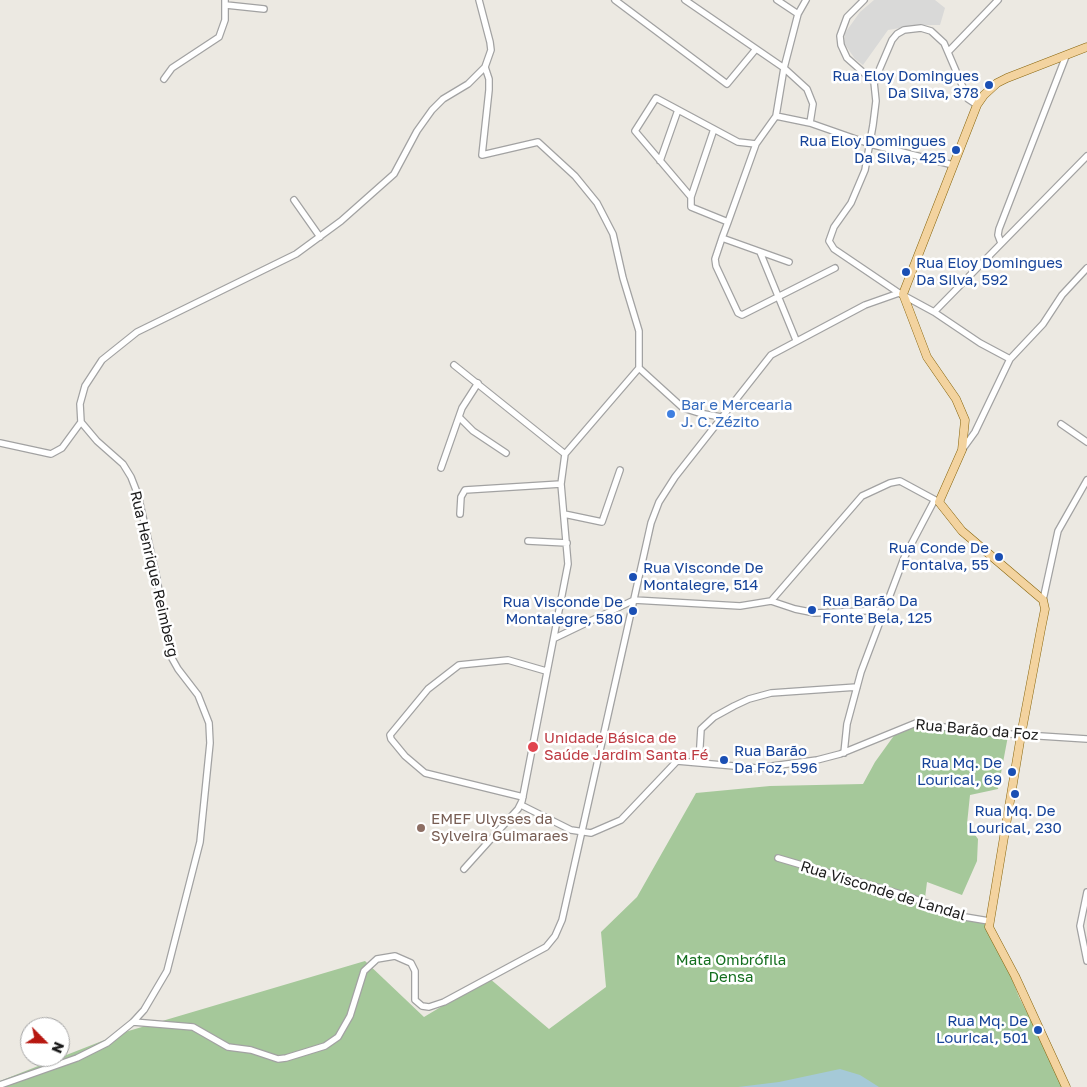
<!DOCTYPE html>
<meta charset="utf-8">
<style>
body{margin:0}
#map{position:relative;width:1087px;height:1087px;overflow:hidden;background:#ece9e2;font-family:"Golos Text",sans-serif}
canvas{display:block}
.north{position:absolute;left:20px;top:1017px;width:50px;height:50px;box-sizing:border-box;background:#fff;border:1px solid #a4a4a4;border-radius:50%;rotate:113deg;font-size:14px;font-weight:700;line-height:20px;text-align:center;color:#1b1b1b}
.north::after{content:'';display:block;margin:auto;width:18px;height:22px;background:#b71710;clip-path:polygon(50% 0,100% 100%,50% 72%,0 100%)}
</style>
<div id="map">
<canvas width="1087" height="1087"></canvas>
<div class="north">N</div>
</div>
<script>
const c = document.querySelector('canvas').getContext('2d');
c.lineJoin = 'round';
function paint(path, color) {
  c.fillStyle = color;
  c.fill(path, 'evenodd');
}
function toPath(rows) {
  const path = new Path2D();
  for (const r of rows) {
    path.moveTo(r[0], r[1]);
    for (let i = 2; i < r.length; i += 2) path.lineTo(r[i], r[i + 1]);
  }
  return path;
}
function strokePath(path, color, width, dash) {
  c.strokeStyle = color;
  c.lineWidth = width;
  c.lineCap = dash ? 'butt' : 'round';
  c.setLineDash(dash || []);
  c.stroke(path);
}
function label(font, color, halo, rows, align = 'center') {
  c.font = font + ' "Golos Text",sans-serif';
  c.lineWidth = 5;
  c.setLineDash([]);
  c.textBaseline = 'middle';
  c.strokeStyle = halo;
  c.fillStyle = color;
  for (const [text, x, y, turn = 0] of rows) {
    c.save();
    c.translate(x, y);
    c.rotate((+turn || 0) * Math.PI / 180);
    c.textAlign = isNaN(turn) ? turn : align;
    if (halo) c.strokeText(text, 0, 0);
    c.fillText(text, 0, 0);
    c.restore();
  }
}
paint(toPath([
 [874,0,935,0,945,8,940,25,918,25,888,30,863,65,855,59,844,43,845,33,860,12]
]), '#d9d9d8');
paint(toPath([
 [912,724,1008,736,998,789,970,795,967,824,978,839,977,861,962,895,927,882,925,898,793,864,991,926,1019,997,1065,1087,0,1087,0,1081,125,1032,365,961,424,1017,489,978,549,1029,606,987,601,932,637,897,696,793,770,786,863,784,875,762,898,730]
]), '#a5c89a');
paint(toPath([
 [840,1069,860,1075,879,1087,738,1087,779,1082]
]), '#a5c9d7');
const minor = toPath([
 [615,0,727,84,756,49],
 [685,0,784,68,807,89,813,104,810,123],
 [777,0,798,14,806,0],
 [864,0,847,17,840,36,841,45,847,58,874,82],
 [226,5,264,9],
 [948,52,998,0],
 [485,67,489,79,489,90,482,155,538,142,575,176,597,203,613,234,623,278,639,331,639,368,683,408,699,413,721,417],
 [164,79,172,68,219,37,225,20,225,0],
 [874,82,876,101,873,125,865,170,851,203,834,227,829,241,834,249,899,293,934,312,980,343,1010,359],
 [874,82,892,40,897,34,904,30,921,28,931,31,944,43,968,99,977,105],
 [776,116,810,123,870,144,953,165],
 [756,144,776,116,784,68,798,14],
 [660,161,678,110],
 [691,197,714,129],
 [294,200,320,237],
 [722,238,728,222,756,144,738,142,656,98,635,131,691,197,691,207,728,222],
 [1001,243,998,235,999,229,1066,56],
 [760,252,796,340],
 [789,262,722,238,715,259,716,266,738,313,742,315,835,268],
 [934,312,1087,156],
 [454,365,565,454],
 [459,417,473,431,506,453],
 [1061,424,1087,442],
 [0,443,51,454,62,448,81,422],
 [962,450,975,432,1010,359,1043,324,1062,295,1087,268],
 [441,468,462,408,478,383],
 [460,514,461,497,465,490,561,484],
 [564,514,602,522,620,470],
 [528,541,567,543],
 [1043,600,1058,531,1087,480],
 [771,601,862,496,890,483,900,481,937,501],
 [555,638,634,600,740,606,771,601,795,609,815,613,884,610],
 [844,753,847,724,861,672,904,558,934,501],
 [699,762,701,729,714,717,734,706,749,699,771,693,857,687],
 [523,797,425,773,405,756,391,739,390,735,428,689,459,665,508,660,546,671],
 [521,805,571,830,591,833,621,820,677,761,757,768,817,760,840,754,916,723,978,732,1087,739],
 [778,858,904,895,965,917,989,921],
 [464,869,518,809,522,801,568,564,561,484,565,454,639,368],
 [1087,892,1080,926,1087,961],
 [133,1022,193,1027,228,1047,251,1050,278,1059,286,1058,325,1046,338,1037,350,1016,364,971,377,959,395,956,411,963,415,971,415,1000,422,1006,429,1007,444,1002,546,947,555,936,562,920,651,523,659,502,675,477,771,355,865,305,899,293],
 [0,1085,77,1058,107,1043,133,1022,144,1010,167,971,200,842,210,743,209,723,198,695,178,669,169,653,157,579,138,495,131,477,123,464,97,441,81,422,80,404,85,386,102,360,137,332,296,254,341,221,394,174,417,131,432,110,443,99,468,84,485,67,491,50,490,42,479,0]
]);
const major = toPath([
 [1066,1087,1015,976,989,927,1021,735,1041,629,1045,609,1043,600,962,531,939,502,962,450,965,420,956,399,927,357,903,294,977,105,984,95,997,83,1007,78,1087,47]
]);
strokePath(minor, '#a2a2a2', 8);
strokePath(major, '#87640c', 9);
strokePath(minor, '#fff', 5.5);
strokePath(major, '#f3d39f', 8);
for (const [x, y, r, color] of [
 [989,85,5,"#1a4fb4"],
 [956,150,5,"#1a4fb4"],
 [906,272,5,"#1a4fb4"],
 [671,414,5,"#3f7fe0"],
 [999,557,5,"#1a4fb4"],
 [633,577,5,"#1a4fb4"],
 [812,610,5,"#1a4fb4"],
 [633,611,5,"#1a4fb4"],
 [533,747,6,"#e0444e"],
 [724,760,5,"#1a4fb4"],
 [1012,772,5,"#1a4fb4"],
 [1015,794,5,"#1a4fb4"],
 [421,828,5,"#8d6e63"],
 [1038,1030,5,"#1a4fb4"]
]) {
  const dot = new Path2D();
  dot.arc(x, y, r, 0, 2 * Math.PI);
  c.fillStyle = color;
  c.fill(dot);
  strokePath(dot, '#fff', 2);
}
label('15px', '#164399', '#fff', [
 ["Rua Eloy Domingues",979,76],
 ["Da Silva, 378",979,93],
 ["Rua Eloy Domingues",946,141],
 ["Da Silva, 425",946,158],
 ["Rua Eloy Domingues",916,263,"left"],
 ["Da Silva, 592",916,280,"left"],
 ["Rua Conde De",989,548],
 ["Fontalva, 55",989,565],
 ["Rua Visconde De",643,568,"left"],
 ["Montalegre, 514",643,585,"left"],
 ["Rua Barão Da",822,601,"left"],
 ["Fonte Bela, 125",822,618,"left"],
 ["Rua Visconde De",623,602],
 ["Montalegre, 580",623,619],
 ["Rua Barão",734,751,"left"],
 ["Da Foz, 596",734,768,"left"],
 ["Rua Mq. De",1002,763],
 ["Lourical, 69",1002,780],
 ["Rua Mq. De",1015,811,"center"],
 ["Lourical, 230",1015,828,"center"],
 ["Rua Mq. De",1028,1021],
 ["Lourical, 501",1028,1038]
], 'right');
label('15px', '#366cbe', '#fff', [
 ["Bar e Mercearia",681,405],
 ["J. C. Zézito",681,422]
], 'left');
label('15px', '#1b1b1b', '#fff', [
 ["Rua Henrique Reimberg",154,574,77],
 ["Rua Barão da Foz",977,730,5],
 ["Rua Visconde de Landal",883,891,17]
]);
label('15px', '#be3a42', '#fff', [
 ["Unidade Básica de",544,738],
 ["Saúde Jardim Santa Fé",544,755]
], 'left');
label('15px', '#785e54', '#fff', [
 ["EMEF Ulysses da",431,819],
 ["Sylveira Guimaraes",431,836]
], 'left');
label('15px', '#146f1f', '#fff', [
 ["Mata Ombrófila",731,960],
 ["Densa",731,977]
]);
</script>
